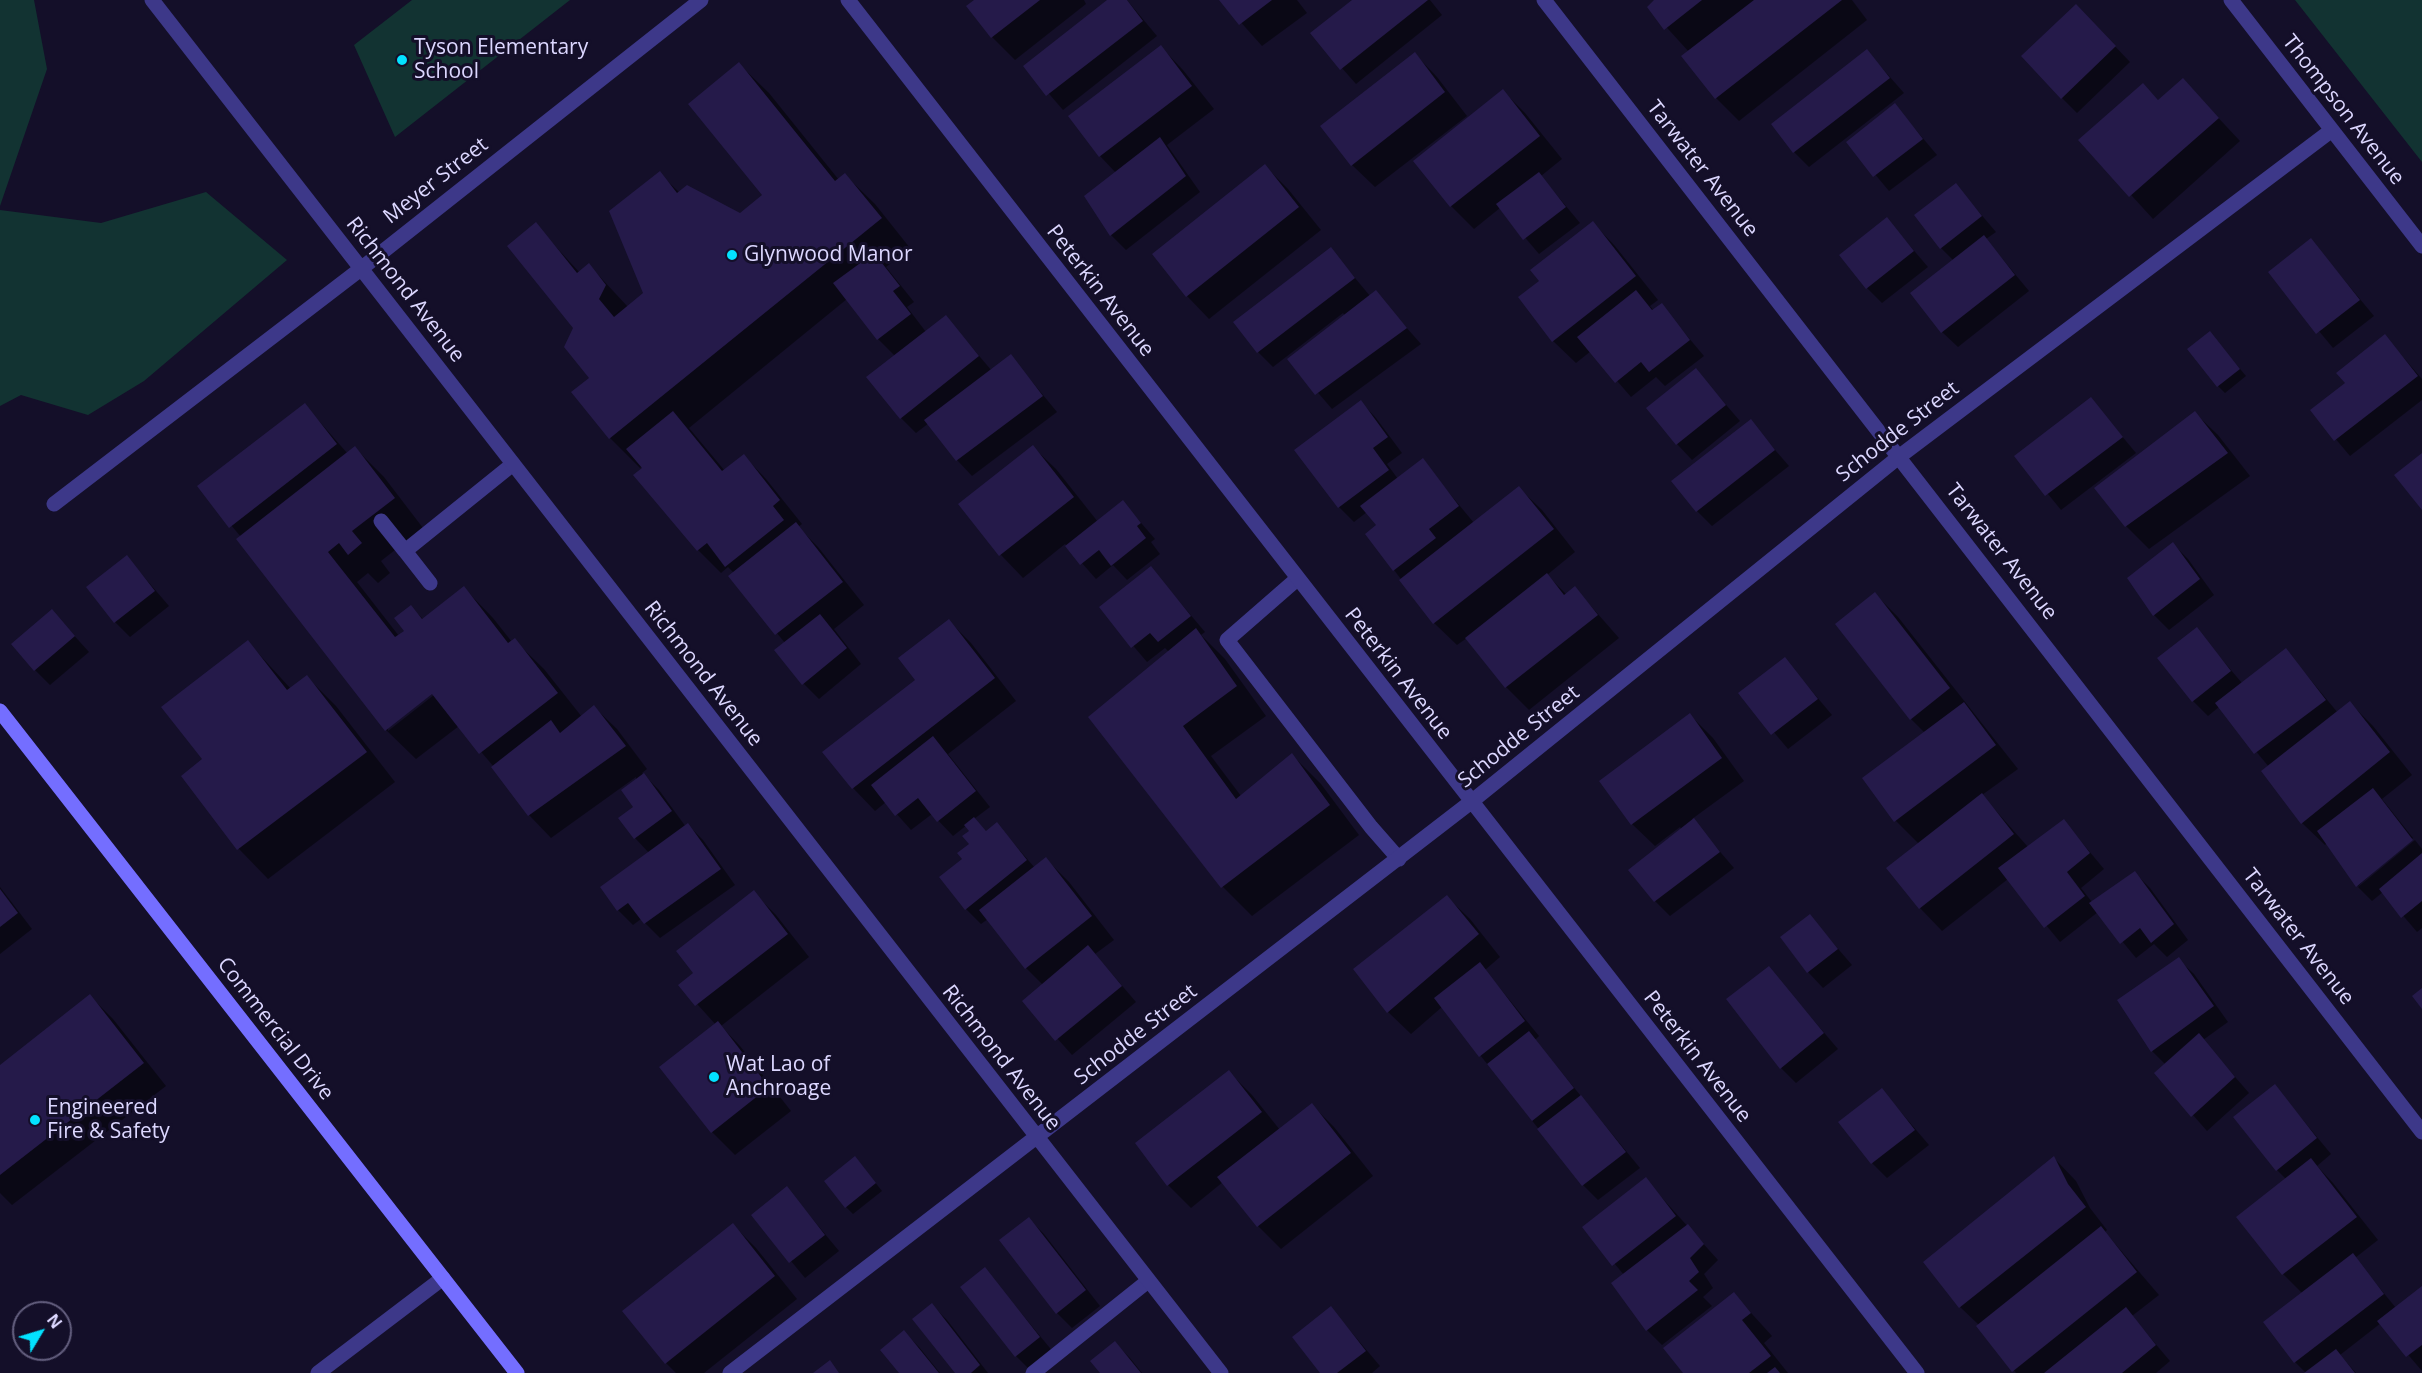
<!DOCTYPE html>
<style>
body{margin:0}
#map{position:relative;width:2422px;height:1373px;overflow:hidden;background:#140f29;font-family:"Open Sans",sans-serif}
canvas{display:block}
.north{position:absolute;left:12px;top:1301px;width:60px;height:60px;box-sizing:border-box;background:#140f29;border:2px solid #645f7f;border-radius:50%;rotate:52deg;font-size:16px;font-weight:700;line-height:24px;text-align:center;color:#dcd7ff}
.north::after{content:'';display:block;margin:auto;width:21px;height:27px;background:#03e2ff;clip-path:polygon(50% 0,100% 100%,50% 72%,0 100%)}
</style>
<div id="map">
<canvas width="2422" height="1373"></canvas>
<div class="north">N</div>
</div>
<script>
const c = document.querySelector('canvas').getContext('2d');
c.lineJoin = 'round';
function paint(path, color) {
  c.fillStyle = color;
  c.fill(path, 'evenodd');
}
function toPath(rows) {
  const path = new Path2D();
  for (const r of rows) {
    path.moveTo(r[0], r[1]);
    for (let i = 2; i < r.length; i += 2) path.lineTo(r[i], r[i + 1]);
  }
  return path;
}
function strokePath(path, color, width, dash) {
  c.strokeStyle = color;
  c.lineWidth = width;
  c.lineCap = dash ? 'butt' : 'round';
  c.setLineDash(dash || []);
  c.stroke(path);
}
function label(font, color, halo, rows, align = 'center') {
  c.font = font + ' "Open Sans",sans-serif';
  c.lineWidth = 6;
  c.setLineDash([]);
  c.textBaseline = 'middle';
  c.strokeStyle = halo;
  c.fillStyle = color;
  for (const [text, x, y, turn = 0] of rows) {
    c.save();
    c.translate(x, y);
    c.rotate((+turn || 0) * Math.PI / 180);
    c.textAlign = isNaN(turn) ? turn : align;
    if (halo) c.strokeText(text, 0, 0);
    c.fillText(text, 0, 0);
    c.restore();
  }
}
paint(toPath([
 [0,0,34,0,47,69,0,206],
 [412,0,570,0,395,137,354,45],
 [2295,0,2422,0,2422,162],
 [206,192,287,260,144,381,88,415,21,395,0,406,0,210,101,223]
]), '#123332');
paint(toPath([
 [976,0,1084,0,1086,4,1015,60,992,37,968,6],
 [1109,0,1127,0,1157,36,1063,110,1025,66],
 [1221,0,1297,0,1307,13,1262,46],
 [1354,0,1430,0,1442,15,1356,84,1312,34],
 [1655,0,1852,0,1867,20,1739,121,1716,98,1684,57,1689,52,1649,8],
 [2091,21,2130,62,2077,113,2062,98],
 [1161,47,1183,70,1214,109,1167,145,1200,192,1126,250,1111,235,1116,173,1100,156,1070,117],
 [1867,51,1904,93,1809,167,1794,152],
 [1415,54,1437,77,1467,116,1375,187,1352,165],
 [739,64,769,93,839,180,845,175,875,204,910,248,886,267,914,302,907,307,926,332,946,317,992,371,1011,356,1057,412,972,476,957,460,929,423,916,433,901,418,895,356,878,339,847,299,689,428,725,471,744,456,766,479,802,524,798,527,818,547,864,605,834,629,861,664,819,699,804,684,785,643,730,576,734,573,728,567,721,573,698,550,636,475,644,468,642,466,640,468,610,438,573,393,591,379,575,328,535,224,580,273,589,265,628,307,645,294,659,173,680,193,740,215,764,195],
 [2183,80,2240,141,2153,219,2081,140,2143,85,2159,101],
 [1503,91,1525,113,1562,159,1541,176,1580,223,1539,254,1500,208,1474,229,1451,206,1415,161],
 [1895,105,1937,155,1889,191,1848,142],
 [1265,166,1288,189,1321,230,1209,319,1187,296],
 [1956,185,1996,232,1986,239,2029,291,1958,347,1942,332,1954,261,1941,248],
 [1887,219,1928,267,1882,303,1867,288],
 [1593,223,1615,246,1658,300,1650,306,1654,311,1661,305,1704,356,1665,386,1656,377,1631,397,1591,351,1576,363,1553,341,1541,281],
 [2311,240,2374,316,2333,348,2270,272],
 [1331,249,1370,296,1375,292,1421,344,1332,409,1289,359,1345,316,1343,313,1273,367,1258,352],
 [2210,333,2246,376,2225,393,2218,386],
 [2385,336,2422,379,2422,400,2350,456,2312,411,2347,383],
 [1696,370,1740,421,1692,460,1677,444],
 [2091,399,2136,453,2061,510,2017,456],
 [1361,402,1376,418,1402,453,1387,464,1398,479,1422,460,1474,523,1519,488,1542,510,1575,552,1547,575,1567,595,1575,588,1619,638,1529,710,1506,687,1467,638,1457,645,1434,623,1394,570,1378,526,1367,512,1354,522,1339,507],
 [305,405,348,454,355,448,384,477,423,528,381,561,390,573,378,583,368,573,357,582,399,636,406,631,411,607,424,620,464,588,493,618,512,642,514,640,544,669,582,717,594,707,617,729,647,769,642,773,659,790,686,827,688,825,703,840,735,885,660,938,641,919,633,925,618,910,649,853,635,838,636,777,551,838,529,815,494,767,459,726,416,759,386,730,238,540,241,537,199,487],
 [437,688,439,691,388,731,388,727],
 [2195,413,2218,435,2250,476,2149,549,2126,526,2096,488],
 [1750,421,1789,466,1712,526,1697,511],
 [1033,447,1056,469,1098,522,1123,502,1155,539,1151,542,1160,554,1127,580,1113,565,1096,579,1065,544,1023,578,1001,555,960,504],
 [2173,544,2188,559,2214,595,2169,630,2154,615],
 [127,557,169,606,130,637,115,622],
 [1151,568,1205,632,1201,635,1225,659,1266,716,1211,756,1241,796,1292,755,1321,784,1359,835,1252,916,1223,887,1090,717,1169,652,1165,648,1147,662,1101,608],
 [1875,594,1898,617,2018,769,1982,795,2028,847,2064,821,2104,869,2081,888,2092,902,2135,873,2150,888,2188,940,2167,957,2154,944,2136,958,2098,912,2060,942,2008,879,1942,931,1920,908,1919,844,1896,821,1925,733,1911,719],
 [52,611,89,652,50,685,35,670],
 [949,621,971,643,1016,701,948,754,990,807,974,819,987,832,997,824,1035,868,1046,859,1069,882,1114,940,1095,954,1136,1002,1072,1055,1024,1001,1043,985,1026,968,988,919,981,924,966,909,964,859,971,844,971,831,967,825,953,836,932,814,911,830,886,802,875,811,853,788,917,680],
 [2196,629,2242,683,2286,650,2338,713,2350,703,2373,726,2412,775,2382,799,2413,838,2358,886,2327,843,2325,845,2302,823,2269,767,2219,707,2208,716,2193,701],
 [248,642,291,689,307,677,336,706,395,782,268,879,239,849,183,776,204,760],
 [1785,659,1832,715,1788,749,1741,693],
 [1690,715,1713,738,1744,781,1692,819,1734,868,1670,916,1655,901,1682,830,1680,827,1655,846,1632,824],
 [2415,840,2422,849,2422,928,2417,932,2383,892,2372,901,2358,887],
 [0,887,32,929,0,954],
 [753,892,776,915,809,957,721,1026,740,1046,791,1111,735,1155,712,1132,661,1067,716,1025,680,985,695,973],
 [1447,897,1470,919,1500,957,1485,970,1539,1036,1535,1040,1640,1168,1598,1200,1583,1185,1442,1007,1411,1034,1388,1012],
 [1810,916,1852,965,1823,988,1808,972,1782,937],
 [2178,959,2194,974,2228,1022,2203,1040,2249,1093,2207,1131,2156,1073,2165,1064,2152,1051],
 [1769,968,1838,1049,1796,1083,1781,1068],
 [90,996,113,1019,166,1086,12,1205,0,1193,0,1067],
 [1229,1072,1252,1095,1280,1130,1312,1105,1334,1127,1373,1176,1281,1249,1258,1226,1223,1182,1191,1208,1168,1185,1137,1144],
 [2275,1086,2331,1154,2317,1166,2333,1183,2378,1240,2355,1258,2396,1308,2422,1287,2422,1371,2381,1323,2340,1355,2356,1373,2306,1373,2295,1362,2303,1294,2283,1274,2238,1217,2286,1179,2277,1170],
 [1882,1090,1929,1145,1887,1178,1872,1163],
 [2054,1158,2076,1181,2090,1208,2107,1230,2105,1232,2159,1295,2132,1316,2170,1361,2156,1373,2016,1373,1979,1325,1960,1307],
 [862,1166,882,1191,853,1214,846,1207],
 [1645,1179,1718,1260,1704,1274,1713,1288,1703,1297,1712,1306,1662,1345,1647,1330,1624,1275,1584,1227],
 [787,1188,839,1251,805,1278,753,1215],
 [1029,1219,1044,1234,1100,1306,1072,1328,1057,1313,1001,1241],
 [733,1225,756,1248,797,1299,704,1373,676,1373,666,1363],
 [985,1269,1054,1353,1031,1371,1016,1356],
 [1734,1294,1772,1336,1764,1343,1788,1373,1685,1373],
 [932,1305,947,1320,988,1373,957,1373],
 [1331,1308,1380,1366,1372,1373,1322,1373],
 [904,1332,919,1347,940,1373,901,1373],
 [1115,1343,1130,1358,1142,1373,1102,1373]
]), '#0007');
paint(toPath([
 [974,0,1040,0,991,38,966,6],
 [1107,0,1127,0,1143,21,1046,96,1023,66],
 [1219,0,1272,0,1239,25],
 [1352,0,1428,0,1340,70,1310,33],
 [1654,0,1702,0,1664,30,1647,7],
 [1754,0,1842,0,1715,99,1681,56],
 [2076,4,2116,46,2061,99,2021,56],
 [1161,45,1192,86,1099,157,1068,116],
 [1867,49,1890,78,1793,153,1771,124],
 [1415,52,1445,92,1351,166,1320,126],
 [739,62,835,181,845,173,882,218,609,439,571,392,589,378,564,347,573,328,507,246,536,222,577,273,589,263,606,285,599,299,614,317,643,293,609,211,660,171,677,193,687,185,740,213,762,195,688,104],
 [2183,78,2219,118,2129,197,2078,140,2143,83,2158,100],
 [1503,89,1540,136,1450,207,1413,161],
 [1895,103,1923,139,1873,177,1846,142],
 [1160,137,1186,176,1110,236,1084,196],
 [1265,164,1299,207,1186,297,1152,254],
 [1539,172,1566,207,1523,240,1496,204],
 [1956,183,1982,216,1940,249,1914,215],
 [1887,217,1914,251,1866,289,1839,255],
 [1593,221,1636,276,1552,342,1518,297,1539,281,1530,270],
 [1984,235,2015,275,1941,333,1910,293],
 [2311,238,2360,300,2316,334,2268,272],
 [1331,247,1355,278,1257,353,1233,322],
 [874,253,900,286,893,291,911,314,877,340,833,283],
 [1376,290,1407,328,1315,395,1287,359],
 [1636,290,1652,310,1662,303,1690,340,1649,372,1641,362,1615,383,1577,337],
 [946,315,979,356,900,419,866,377],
 [2210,331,2240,369,2217,387,2187,349],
 [2385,334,2418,376,2334,441,2310,410,2345,383,2336,373],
 [1011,354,1043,396,956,461,924,420],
 [1696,368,1726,405,1676,445,1646,408],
 [2091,397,2123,437,2045,496,2014,456],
 [1361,400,1388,437,1373,448,1389,470,1338,508,1294,450],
 [305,403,337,444,229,528,197,486],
 [673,411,722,471,744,454,780,500,773,506,784,520,725,567,707,543,697,551,633,475,642,468,626,449],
 [2195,411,2228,453,2125,527,2094,488],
 [1751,419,1775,450,1696,512,1671,481],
 [1033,445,1074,497,999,556,958,504],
 [355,446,395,498,352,531,362,543,348,555,339,543,328,552,395,637,404,631,394,618,411,605,422,619,464,586,508,643,515,638,558,693,479,754,432,694,385,731,236,539],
 [2422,453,2422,510,2394,475],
 [1423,458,1459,506,1429,529,1436,538,1393,571,1365,534,1376,525,1360,506],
 [1519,486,1554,529,1433,624,1399,580],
 [1123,500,1141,523,1137,526,1146,538,1111,566,1099,550,1080,565,1065,546],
 [796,522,843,582,775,635,728,576],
 [2173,542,2200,579,2153,616,2127,578],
 [127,555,155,591,114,623,86,587],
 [1151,566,1191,616,1158,642,1150,633,1131,648,1099,607],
 [1547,573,1564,595,1575,586,1598,615,1505,688,1465,638],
 [1875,592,1950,688,1910,720,1835,624],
 [52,609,75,636,34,671,11,644],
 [820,614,847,648,802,685,774,650],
 [949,619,995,678,852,789,822,752,915,680,898,658],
 [2197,627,2231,671,2192,702,2157,658],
 [1196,628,1237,686,1183,726,1236,799,1292,753,1330,805,1221,888,1088,717],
 [248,640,287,690,307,675,367,752,237,850,181,776,202,759,161,707],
 [2286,648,2326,700,2254,754,2215,703],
 [1785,657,1818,699,1771,735,1738,693],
 [2350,701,2390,752,2301,824,2261,771],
 [1964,702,1996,745,1894,822,1862,778],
 [594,705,626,746,528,816,491,767,551,720,560,733],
 [1690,713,1722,758,1631,825,1599,781],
 [933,736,976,791,937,822,918,798,895,816,871,785],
 [644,773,672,811,634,839,618,818,633,807,621,790],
 [2373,788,2413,840,2356,887,2317,831],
 [1982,793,2014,834,1919,909,1886,868],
 [974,817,986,831,997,822,1027,860,965,910,939,877,962,859,957,853,969,844,962,836,969,831,964,825],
 [1694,818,1720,852,1654,902,1628,870],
 [2064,819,2090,853,2067,872,2085,896,2044,928,1998,868],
 [688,823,721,869,644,924,628,903,617,911,600,887],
 [2422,853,2422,901,2401,918,2379,889],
 [1046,857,1092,916,1025,969,979,910],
 [2135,871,2174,924,2151,943,2140,928,2120,944,2089,903],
 [0,889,18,913,0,927],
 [754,890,788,934,695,1006,678,985,693,973,676,951],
 [1447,895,1479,934,1387,1013,1353,969],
 [1810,914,1838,949,1807,973,1780,937],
 [1088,945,1122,986,1055,1041,1022,1001],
 [2179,957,2214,1006,2151,1052,2117,1000],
 [1480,962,1525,1021,1479,1057,1434,998],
 [1769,966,1824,1033,1780,1069,1726,999],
 [2422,988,2422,1009,2412,996],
 [90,994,144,1063,0,1175,0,1065],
 [718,1021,769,1087,711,1133,659,1067],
 [1529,1031,1574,1088,1532,1121,1487,1064],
 [2199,1033,2235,1077,2191,1117,2154,1073],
 [1229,1070,1262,1112,1167,1186,1135,1143],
 [2275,1084,2317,1138,2276,1171,2233,1117],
 [1882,1088,1915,1130,1871,1164,1838,1122],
 [1581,1095,1626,1152,1582,1186,1537,1129],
 [1312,1103,1351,1153,1257,1227,1217,1177],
 [855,1156,876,1183,845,1208,824,1181],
 [2054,1156,2068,1184,2086,1207,1959,1308,1923,1262],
 [2311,1158,2357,1217,2282,1275,2236,1217],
 [1646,1177,1676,1216,1612,1266,1582,1227],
 [787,1186,825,1235,789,1263,751,1215],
 [1029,1217,1086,1290,1056,1314,999,1240],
 [733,1223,775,1276,665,1364,622,1311],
 [1688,1224,1704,1244,1690,1258,1699,1272,1689,1281,1698,1290,1646,1331,1611,1283],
 [2101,1226,2137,1272,2012,1372,1976,1326],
 [2353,1253,2384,1294,2294,1363,2263,1322],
 [985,1267,1040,1337,1015,1357,960,1287],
 [2422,1286,2422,1345,2406,1357,2377,1321],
 [1734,1292,1751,1313,1742,1320,1771,1356,1749,1373,1683,1373,1663,1348],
 [932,1303,980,1365,971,1373,955,1373,912,1319],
 [1331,1306,1366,1351,1337,1373,1320,1373,1292,1337],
 [2126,1307,2156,1345,2122,1373,2044,1373],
 [904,1330,939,1373,899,1373,880,1350],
 [1115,1341,1141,1373,1100,1373,1090,1361],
 [2336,1349,2355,1373,2304,1373],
 [830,1360,839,1373,813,1373],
 [1775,1367,1780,1373,1767,1373]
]), '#251a4a');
strokePath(toPath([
 [381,521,405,551],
 [1297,579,1227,640,1371,827,1399,859],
 [430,583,405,551,513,464],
 [1033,1373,1148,1281]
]), '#3d3889', 15);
strokePath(toPath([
 [152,0,1221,1373],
 [848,0,1917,1373],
 [1544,0,2422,1132],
 [2231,0,2422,246],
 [54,504,362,268,701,0],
 [318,1373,443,1278],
 [730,1373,1471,802,1900,456,2332,130]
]), '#3d3889', 15);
strokePath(toPath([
 [0,711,517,1373]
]), '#746eff', 15);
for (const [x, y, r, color] of [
 [402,60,6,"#03e2ff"],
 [732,255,6,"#03e2ff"],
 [714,1077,6,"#03e2ff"],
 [35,1120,6,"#03e2ff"]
]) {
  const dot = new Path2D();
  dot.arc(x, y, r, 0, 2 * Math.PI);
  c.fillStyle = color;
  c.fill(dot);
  strokePath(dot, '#140f29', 2);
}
label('21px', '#dcd7ff', '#140f29', [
 ["Tyson Elementary",414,48],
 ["School",414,72],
 ["Glynwood Manor",744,255],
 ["Wat Lao of",726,1065],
 ["Anchroage",726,1089],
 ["Engineered",47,1108],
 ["Fire & Safety",47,1132]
], 'left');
label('21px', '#dcd7ff', '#140f29', [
 ["Thompson Avenue",2343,110,52],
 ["Tarwater Avenue",1702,169,52],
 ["Meyer Street",436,181,-38],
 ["Richmond Avenue",405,290,52],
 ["Peterkin Avenue",1100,291,52],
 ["Schodde Street",1898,432,-38],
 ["Tarwater Avenue",2001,552,52],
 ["Richmond Avenue",703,674,52],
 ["Peterkin Avenue",1398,674,52],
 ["Schodde Street",1519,737,-39],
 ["Tarwater Avenue",2298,937,52],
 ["Commercial Drive",275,1029,52],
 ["Schodde Street",1136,1035,-38],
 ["Peterkin Avenue",1697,1057,52],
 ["Richmond Avenue",1001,1058,52]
]);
</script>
